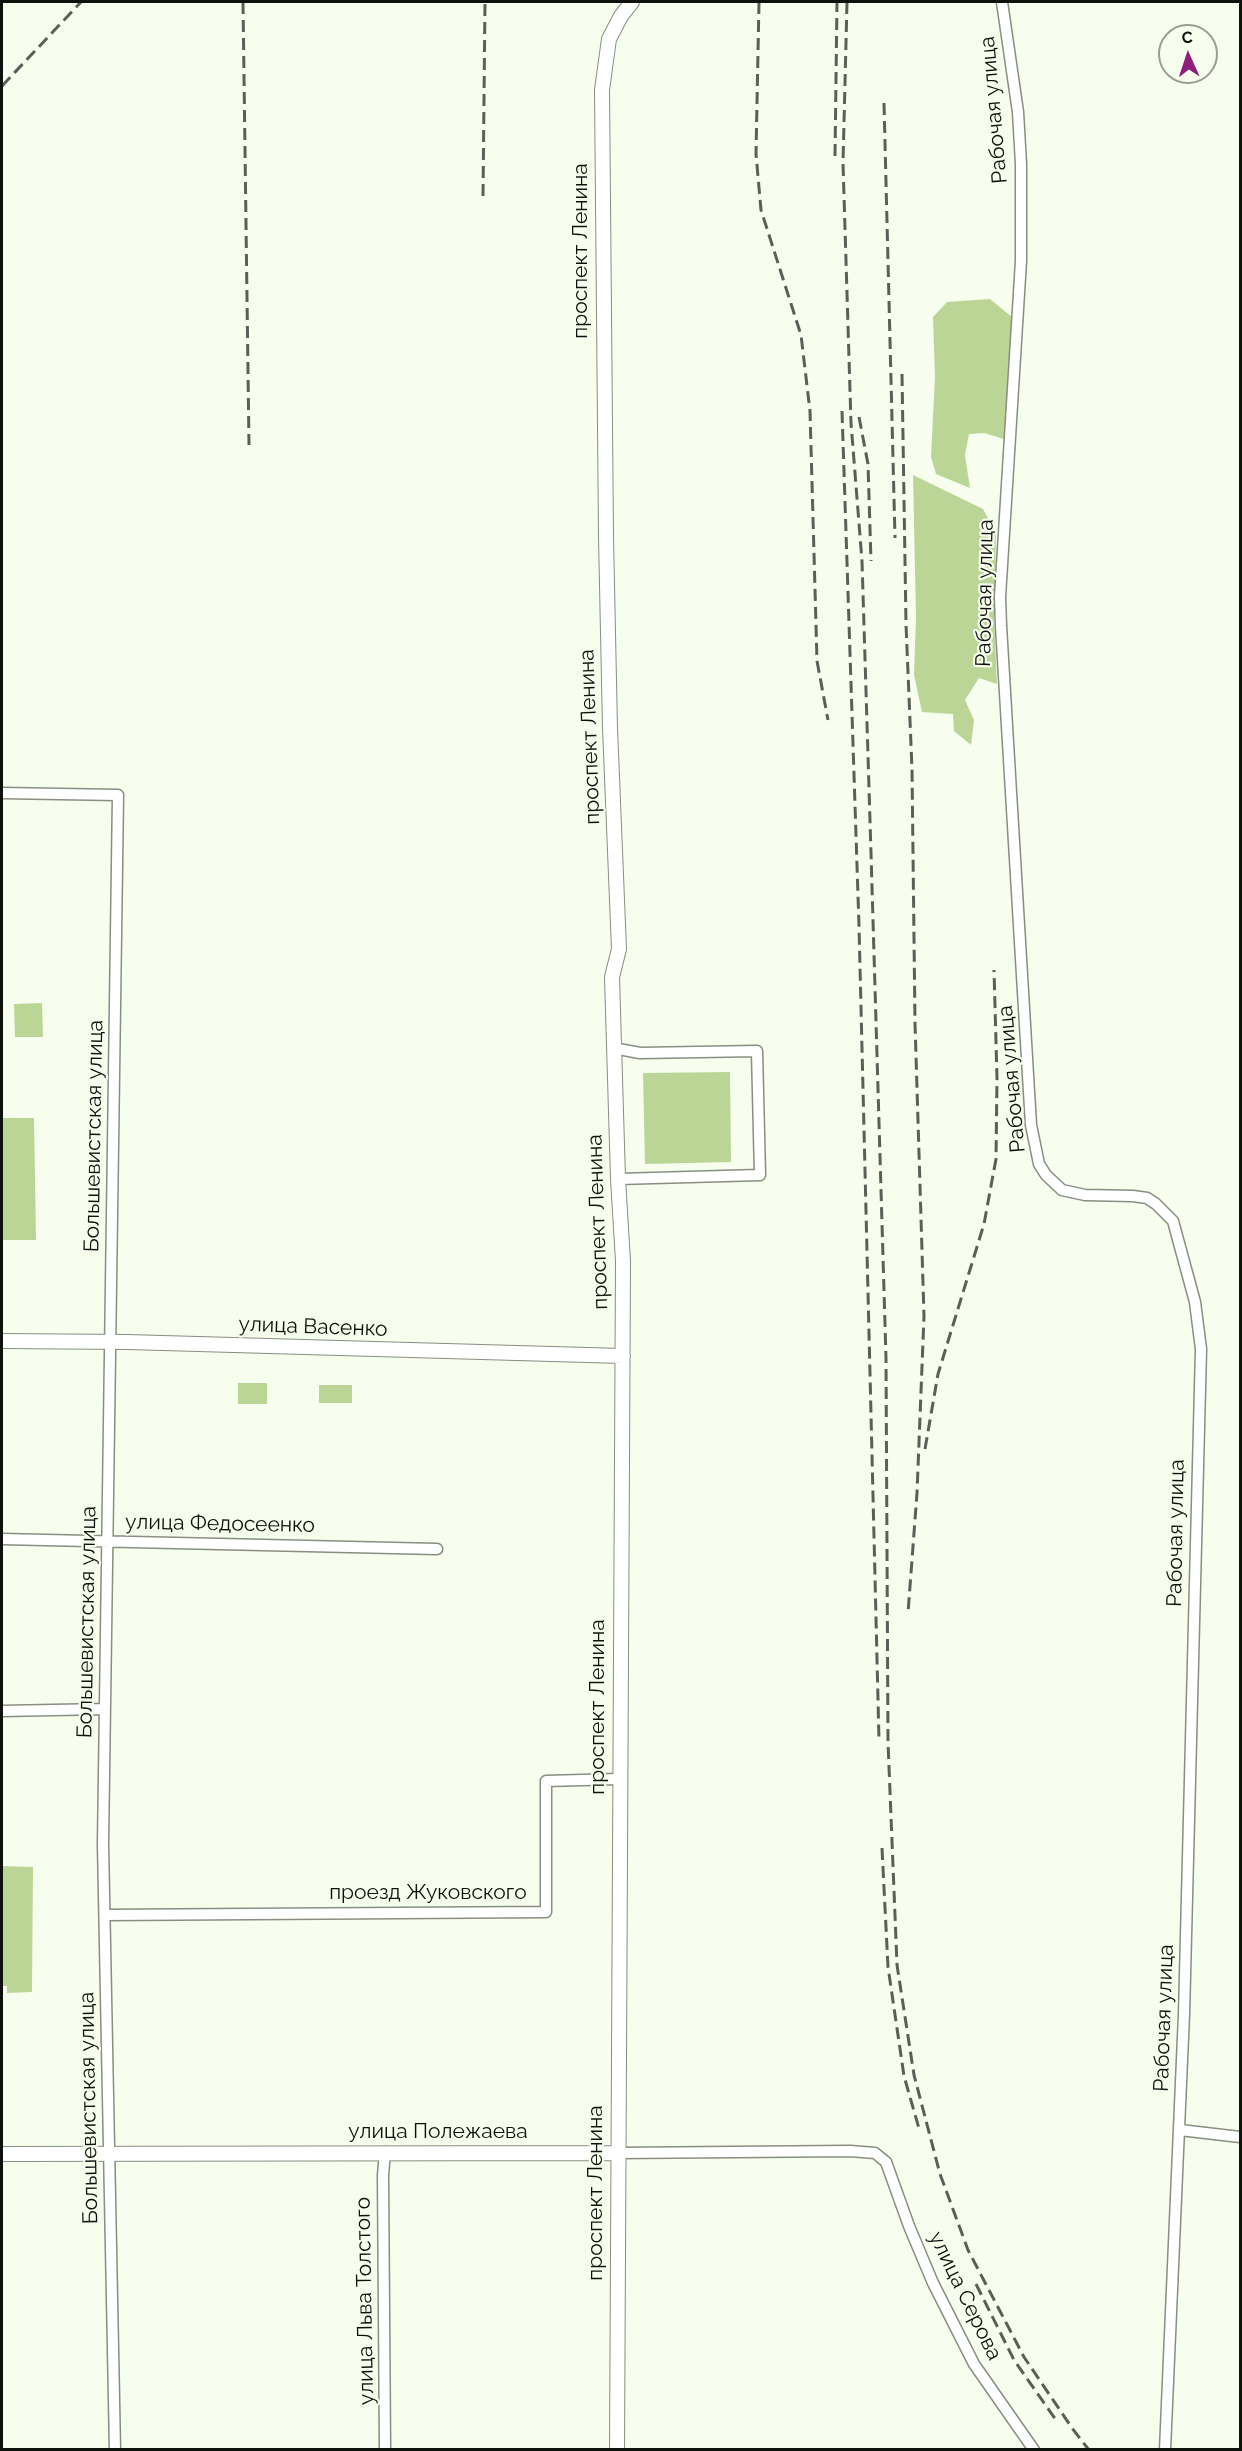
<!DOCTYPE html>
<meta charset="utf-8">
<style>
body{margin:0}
#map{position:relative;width:1242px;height:2451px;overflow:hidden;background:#f7feee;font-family:Raleway,sans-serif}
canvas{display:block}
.frame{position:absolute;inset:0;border:3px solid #0f110c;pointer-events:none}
.north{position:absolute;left:1158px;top:24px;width:60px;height:60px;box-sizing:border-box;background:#f7feee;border:2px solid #9a9f94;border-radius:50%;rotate:357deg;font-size:16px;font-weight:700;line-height:24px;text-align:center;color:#0f110c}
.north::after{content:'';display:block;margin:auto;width:21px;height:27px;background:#901c7c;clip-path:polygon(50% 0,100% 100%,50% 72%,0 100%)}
</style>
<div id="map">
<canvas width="1242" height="2451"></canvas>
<div class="frame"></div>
<div class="north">С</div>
</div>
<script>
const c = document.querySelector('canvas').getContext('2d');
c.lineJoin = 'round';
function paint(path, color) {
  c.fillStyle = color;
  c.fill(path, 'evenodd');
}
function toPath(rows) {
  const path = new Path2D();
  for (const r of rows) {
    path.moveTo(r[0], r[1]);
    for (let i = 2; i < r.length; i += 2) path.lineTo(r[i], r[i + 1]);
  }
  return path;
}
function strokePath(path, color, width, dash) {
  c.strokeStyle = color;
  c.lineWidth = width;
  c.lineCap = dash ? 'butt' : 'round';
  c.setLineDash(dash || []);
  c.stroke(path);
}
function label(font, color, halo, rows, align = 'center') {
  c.font = font + ' Raleway,sans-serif';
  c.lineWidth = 4.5;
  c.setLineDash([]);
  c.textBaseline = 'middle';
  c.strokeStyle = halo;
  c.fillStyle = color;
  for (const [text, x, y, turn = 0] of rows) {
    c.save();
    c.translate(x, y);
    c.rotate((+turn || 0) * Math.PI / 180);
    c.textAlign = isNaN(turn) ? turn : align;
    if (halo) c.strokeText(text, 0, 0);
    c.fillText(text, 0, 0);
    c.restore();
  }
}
paint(toPath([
 [990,299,1012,317,1004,439,984,433,969,434,965,455,970,488,936,474,931,457,935,377,933,317,947,302],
 [913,475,983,509,996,533,994,616,997,684,979,678,965,700,974,720,971,745,954,731,953,714,922,712,914,675,916,618],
 [42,1003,43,1037,15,1037,14,1004],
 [730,1072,731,1162,645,1164,643,1073],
 [2,1118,34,1118,36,1240,2,1240],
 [238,1383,267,1383,267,1404,238,1404],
 [319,1385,352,1385,352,1403,319,1403],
 [2,1866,33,1867,32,1992,7,1993,7,1986,2,1986]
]), '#bbd596');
const minor = toPath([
 [1002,2,1018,112,1021,164,1021,261,1000,597,1001,626,1031,1125,1039,1164,1046,1175,1062,1190,1085,1195,1133,1196,1147,1198,1156,1204,1173,1221,1195,1302,1201,1349,1184,2014,1165,2450],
 [2,793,118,795,103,1844,115,2450],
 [613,1048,640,1053,757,1051,760,1175,618,1179],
 [2,1539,437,1549],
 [2,1711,105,1709],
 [105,1915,546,1912,546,1781,619,1779],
 [1180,2130,1240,2137],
 [385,2152,383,2175,385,2450],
 [617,2153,850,2151,875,2153,886,2162,909,2226,933,2283,974,2364,1034,2450]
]);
const major = toPath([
 [2,1341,127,1342,623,1356],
 [2,2154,617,2153],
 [617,2450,623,1261,618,1179,612,977,619,949,610,728,606,537,602,90,609,39,621,16,632,2]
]);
strokePath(minor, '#888e80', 13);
strokePath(major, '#888e80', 16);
strokePath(minor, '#fff', 10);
strokePath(major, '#fff', 14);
strokePath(toPath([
 [243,2,249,445],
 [759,2,756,154,761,210,801,335,810,411,817,661,828,720],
 [847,2,843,163,851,423,862,561,871,853,886,1358,888,1742,897,1965,914,2075,940,2174,968,2250,1024,2357,1072,2428,1089,2450],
 [2,86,81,2],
 [884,103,895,538],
 [835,156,837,2],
 [483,196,485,2],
 [902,374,906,624,912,769,915,1023,924,1316,917,1493,908,1613],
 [842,411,859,926,879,1740],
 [859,417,868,464,871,561],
 [925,1449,938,1374,984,1224,996,1159,997,1078,994,970],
 [882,1848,888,1967,904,2076,920,2132],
 [976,2284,1014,2360,1058,2423]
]), '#5b5f57', 3, [12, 6]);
label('21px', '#0f110c', '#f7feee', [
 ["Рабочая улица",994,110,-95],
 ["проспект Ленина",581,251,-90],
 ["Рабочая улица",985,593,-89],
 ["проспект Ленина",590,737,-92],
 ["Рабочая улица",1012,1079,-95],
 ["Большевистская улица",94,1136,-89],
 ["проспект Ленина",598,1222,-92],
 ["улица Васенко",313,1327,2],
 ["улица Федосеенко",220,1524,1],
 ["Рабочая улица",1176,1533,-89],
 ["Большевистская улица",87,1622,-89],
 ["проспект Ленина",598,1707,-90],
 ["проезд Жуковского",428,1893],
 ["Рабочая улица",1164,2018,-88],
 ["Большевистская улица",89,2108,-91],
 ["улица Полежаева",438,2132],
 ["проспект Ленина",596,2193,-90],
 ["улица Серова",965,2296,64],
 ["улица Льва Толстого",365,2301,-91]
]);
</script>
